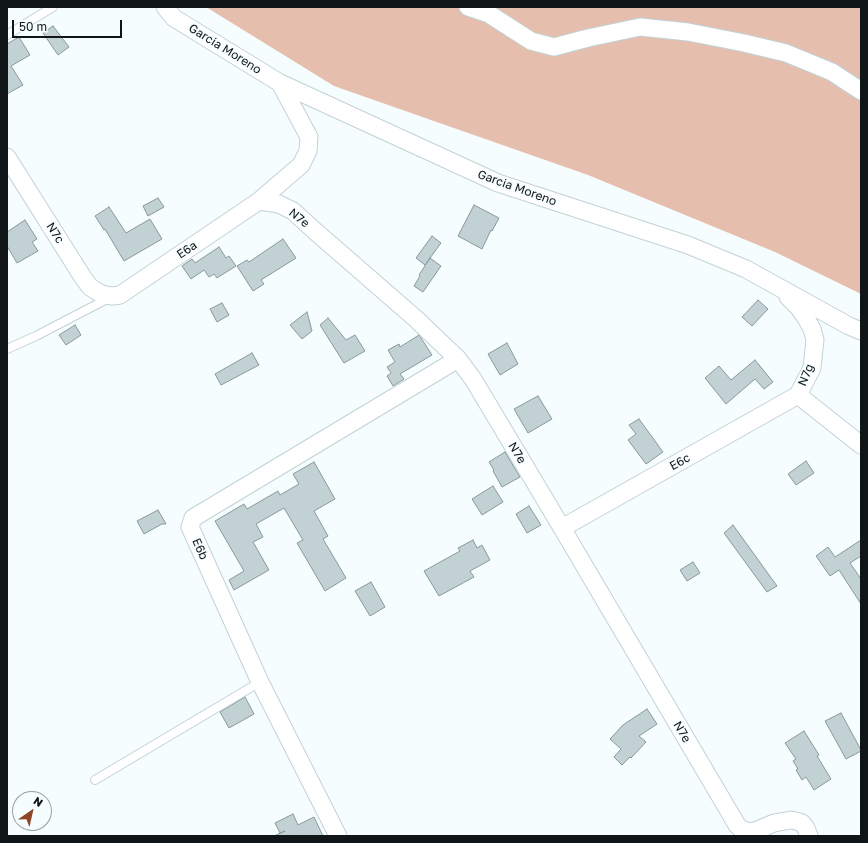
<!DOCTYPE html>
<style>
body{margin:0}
#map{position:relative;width:868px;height:843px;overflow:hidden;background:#f6fdfe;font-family:"Golos Text",sans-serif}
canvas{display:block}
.frame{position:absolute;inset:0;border:8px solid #101617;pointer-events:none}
.north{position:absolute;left:12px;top:791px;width:40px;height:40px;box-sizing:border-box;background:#f6fdfe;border:1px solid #9aa1a2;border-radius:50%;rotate:34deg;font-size:11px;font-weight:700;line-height:16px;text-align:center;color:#101617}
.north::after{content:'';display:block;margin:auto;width:14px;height:18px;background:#8e4626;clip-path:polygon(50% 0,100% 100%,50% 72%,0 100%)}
.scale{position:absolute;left:12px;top:20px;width:110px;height:18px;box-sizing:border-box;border:2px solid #101617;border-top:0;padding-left:5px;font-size:12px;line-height:14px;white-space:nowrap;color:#101617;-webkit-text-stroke:3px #f6fdfe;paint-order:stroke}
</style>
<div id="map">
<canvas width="868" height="843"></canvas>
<div class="frame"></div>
<div class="north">N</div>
<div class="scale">50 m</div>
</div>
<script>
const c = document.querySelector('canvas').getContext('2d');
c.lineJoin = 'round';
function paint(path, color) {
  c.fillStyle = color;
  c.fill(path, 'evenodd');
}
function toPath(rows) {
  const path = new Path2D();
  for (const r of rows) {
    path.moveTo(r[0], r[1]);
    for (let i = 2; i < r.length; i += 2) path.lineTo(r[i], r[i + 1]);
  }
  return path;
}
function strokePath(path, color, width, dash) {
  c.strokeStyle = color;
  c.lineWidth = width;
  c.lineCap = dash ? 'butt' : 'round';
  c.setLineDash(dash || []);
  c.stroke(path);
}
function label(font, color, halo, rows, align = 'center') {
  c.font = font + ' "Golos Text",sans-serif';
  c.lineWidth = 3.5;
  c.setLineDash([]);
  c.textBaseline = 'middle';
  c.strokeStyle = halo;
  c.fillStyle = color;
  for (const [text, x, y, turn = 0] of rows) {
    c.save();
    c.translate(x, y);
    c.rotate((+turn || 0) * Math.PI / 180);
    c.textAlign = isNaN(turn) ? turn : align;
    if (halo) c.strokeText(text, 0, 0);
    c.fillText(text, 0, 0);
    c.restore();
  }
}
paint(toPath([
 [206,7,861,7,861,294,775,252,588,175,334,86]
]), '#e5beae');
const building = toPath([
 [53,26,69,47,58,55,43,33,53,26],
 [19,37,30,55,11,66,23,85,7,94,7,44,19,37],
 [158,198,164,207,148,216,143,206,158,198],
 [474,205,499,218,492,231,491,230,482,249,458,236,474,205],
 [109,207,126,233,150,219,162,239,124,261,105,229,104,230,95,216,109,207],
 [25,220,37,239,32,242,38,251,17,263,7,246,7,232,25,220],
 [432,236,441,243,425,265,416,258,432,236],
 [283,239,296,258,261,280,264,284,253,291,237,266,247,260,249,262,283,239],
 [219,247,226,258,229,256,236,266,217,278,214,274,209,277,204,270,191,279,182,266,192,259,195,263,219,247],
 [430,258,441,266,423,292,414,286,420,276,419,275,430,258],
 [758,300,768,309,752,326,742,317,758,300],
 [222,303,229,315,217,322,210,309,222,303],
 [307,312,312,331,302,339,290,325,307,312],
 [328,318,346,340,355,335,365,351,344,363,320,325,328,318],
 [75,325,81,335,66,345,59,335,75,325],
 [419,335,421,338,432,355,400,374,404,379,393,386,387,376,391,373,387,367,395,362,388,350,399,344,400,347,419,335],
 [507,343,518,364,500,375,488,354,507,343],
 [252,353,259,365,221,385,215,374,252,353],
 [755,360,773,382,764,389,755,379,726,404,705,378,719,366,731,380,755,360],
 [538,396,552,419,528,433,514,409,538,396],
 [639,419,663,452,646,464,628,440,636,434,629,425,639,419],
 [505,452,520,477,502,487,493,471,494,470,489,462,505,452],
 [806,461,814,473,796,485,788,474,806,461],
 [314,462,335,499,314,511,328,536,323,539,346,578,325,591,297,543,303,540,284,508,256,524,263,537,253,542,269,570,234,590,229,580,244,571,215,521,244,504,247,509,278,491,280,495,299,484,293,474,314,462],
 [493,486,503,502,482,515,472,499,493,486],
 [529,506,541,525,527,533,516,514,529,506],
 [158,510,166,524,162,524,144,534,137,521,158,510],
 [733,525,777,586,767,592,724,533,733,525],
 [473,540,477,548,482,545,490,560,470,571,474,577,439,596,424,571,460,551,458,548,473,540],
 [861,540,861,556,850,563,861,579,861,604,839,570,830,576,816,556,828,547,835,557,861,540],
 [693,562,700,573,687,581,680,570,693,562],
 [371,582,385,607,370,616,355,591,371,582],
 [245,697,254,714,229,728,220,712,245,697],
 [647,709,657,724,639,736,646,742,631,758,630,757,622,765,614,757,621,749,610,739,623,725,647,709],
 [841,713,861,750,861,751,846,759,825,721,841,713],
 [804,731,819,755,817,756,831,779,814,790,806,777,802,780,796,770,798,769,793,761,796,759,785,743,804,731],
 [293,814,298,825,314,817,323,836,274,836,285,831,280,833,275,823,293,814]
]);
paint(building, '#c1d1d4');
strokePath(building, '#89989c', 1);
const lane = toPath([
 [7,35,53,7],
 [7,349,36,336,109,298],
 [95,780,260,682]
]);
const street = toPath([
 [165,7,174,18,280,83,498,183,688,245,746,269,849,326,861,331],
 [468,7,489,14,531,41,554,47,588,38,640,27,688,32,744,43,786,53,832,72,861,91],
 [7,157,82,276,90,287,98,292,105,295,113,296,120,295,259,201,301,165,308,151,309,137,280,83],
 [259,201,279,204,293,211,316,232,415,318,458,359,473,379,562,528,737,825,741,829,750,832,755,831,774,823,791,820,796,821,802,823,806,828,809,836],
 [788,297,799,308,806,318,812,329,815,340,812,368,798,395],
 [798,395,861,445],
 [562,528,798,395],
 [338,836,260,682,190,527,193,518,458,359]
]);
strokePath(lane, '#c2d2d6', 10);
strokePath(street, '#c2d2d6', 19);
strokePath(lane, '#fff', 8);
strokePath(street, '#fff', 17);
label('12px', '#101617', '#f6fdfe', [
 ["Garcia Moreno",225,49,32],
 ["Garcia Moreno",517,188,20],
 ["N7e",299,218,39],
 ["N7c",55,233,58],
 ["E6a",187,250,-34],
 ["N7g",806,375,-68],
 ["N7e",517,453,59],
 ["E6c",680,462,-29],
 ["E6b",200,549,66],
 ["N7e",682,732,60]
]);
</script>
